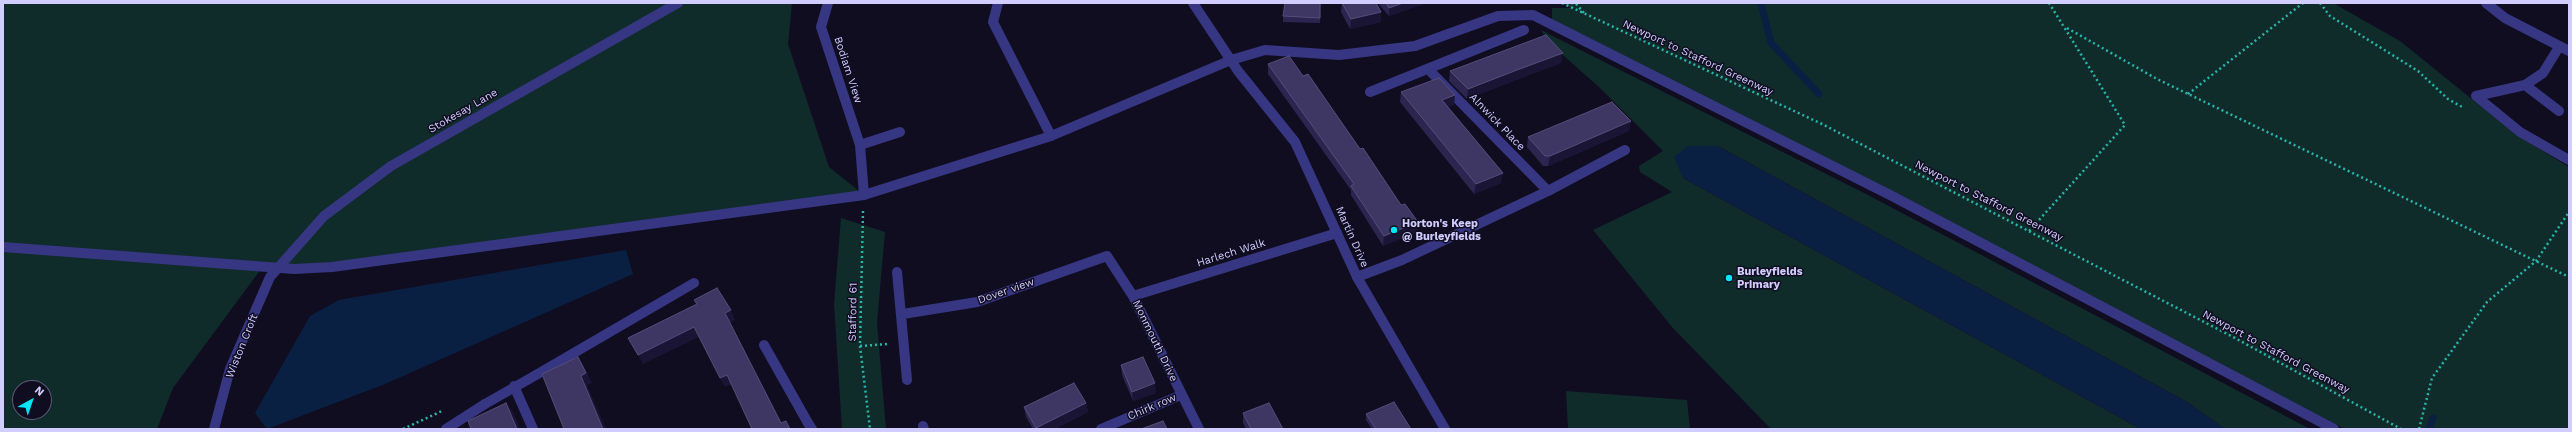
<!DOCTYPE html>
<style>
body{margin:0}
#map{position:relative;width:2572px;height:432px;overflow:hidden;background:#100d21;font-family:"Work Sans",sans-serif}
canvas{display:block}
.frame{position:absolute;inset:0;border:4px solid #d2cdff;pointer-events:none}
.north{position:absolute;left:12px;top:380px;width:40px;height:40px;box-sizing:border-box;background:#100d21;border:1px solid #5e5a7a;border-radius:50%;rotate:40deg;font-size:11px;font-weight:700;line-height:16px;text-align:center;color:#d2cdff}
.north::after{content:'';display:block;margin:auto;width:14px;height:18px;background:#00e5f8;clip-path:polygon(50% 0,100% 100%,50% 72%,0 100%)}
</style>
<div id="map">
<canvas width="2572" height="432"></canvas>
<div class="frame"></div>
<div class="north">N</div>
</div>
<script>
const c = document.querySelector('canvas').getContext('2d');
c.lineJoin = 'round';
function paint(path, color) {
  c.fillStyle = color;
  c.fill(path, 'evenodd');
}
function toPath(rows) {
  const path = new Path2D();
  for (const r of rows) {
    path.moveTo(r[0], r[1]);
    for (let i = 2; i < r.length; i += 2) path.lineTo(r[i], r[i + 1]);
  }
  return path;
}
function strokePath(path, color, width, dash) {
  c.strokeStyle = color;
  c.lineWidth = width;
  c.lineCap = dash ? 'butt' : 'round';
  c.setLineDash(dash || []);
  c.stroke(path);
}
function label(font, color, halo, rows, align = 'center') {
  c.font = font + ' "Work Sans",sans-serif';
  c.lineWidth = 3;
  c.setLineDash([]);
  c.textBaseline = 'middle';
  c.strokeStyle = halo;
  c.fillStyle = color;
  for (const [text, x, y, turn = 0] of rows) {
    c.save();
    c.translate(x, y);
    c.rotate((+turn || 0) * Math.PI / 180);
    c.textAlign = isNaN(turn) ? turn : align;
    if (halo) c.strokeText(text, 0, 0);
    c.fillText(text, 0, 0);
    c.restore();
  }
}
paint(toPath([
 [3,3,792,3,788,44,829,167,864,195,332,267,264,265,173,388,157,429,3,429],
 [20,388,44,388,44,412,20,412],
 [1561,3,2333,3,2400,41,2515,134,2569,167,2569,429,2345,429,1552,21,1552,8,1571,8],
 [1541,30,1868,195,2310,429,2225,429,2187,402,1718,146,1683,178,2141,429,1771,429,1672,327,1593,230,1672,192,1640,172,1639,166,1663,151,1600,88,1547,41],
 [841,218,885,232,877,323,886,429,842,429,834,304],
 [1566,391,1687,400,1690,429,1568,429]
]), '#0f2c2a');
paint(toPath([
 [1688,146,1718,146,2187,402,2225,429,2141,429,1683,178,1674,157],
 [626,250,633,274,385,384,267,429,255,413,310,316,339,300]
]), '#0a2043');
strokePath(toPath([
 [1761,3,1771,43,1819,94],
 [2430,426,2433,418]
]), '#0a2043', 7);
strokePath(toPath([
 [1562,3,1822,124,2233,337,2401,429],
 [1571,3,1576,4,1584,13],
 [2320,3,2330,16,2418,71,2448,99,2464,108],
 [2067,28,2157,79,2569,277],
 [2188,94,2303,3],
 [863,211,860,346,870,429],
 [2029,231,2125,125,2049,3],
 [860,346,888,344],
 [403,429,442,411],
 [2419,429,2432,378,2487,302,2536,261,2569,212]
]), '#2ab5aa', 2.5, [2, 3]);
strokePath(toPath([
 [3,247,294,269,332,267,864,195,1051,136,1231,60,1265,50,1339,55,1415,46,1498,16,1533,15,1892,196,2334,429],
 [764,345,808,423],
 [536,375,694,283],
 [446,429,485,404]
]), '#373682', 10);
strokePath(toPath([
 [828,3,821,27,860,145,864,195],
 [998,3,993,22,1051,136],
 [2486,3,2505,18,2569,51],
 [2559,47,2543,73,2525,85,2476,96,2520,132,2569,160],
 [1429,70,1548,191],
 [2525,85,2559,111],
 [1370,92,1524,30],
 [860,145,900,132],
 [897,272,907,380],
 [1357,277,1402,260,1548,191,1625,150],
 [1133,296,1337,233],
 [903,314,977,302,1107,256,1133,296,1199,429],
 [514,386,533,429],
 [485,404,536,375],
 [808,423,812,429],
 [923,426,924,429],
 [1101,429,1181,395]
]), '#373682', 10);
strokePath(toPath([
 [1193,3,1238,71,1295,142,1357,277,1445,429],
 [214,429,230,369,270,277,324,216,391,166,678,3]
]), '#373682', 10);
paint(toPath([
 [1321,3,1320,23,1283,22,1283,16],
 [1342,3,1376,3,1381,12,1381,22,1350,29,1341,12],
 [1378,3,1426,3,1389,16],
 [1561,63,1516,80,1467,99,1449,81,1450,71],
 [1268,64,1303,76,1417,232,1383,246,1351,195,1351,190,1268,74],
 [1401,92,1454,105,1448,107,1501,183,1474,194,1400,102],
 [1629,131,1548,166,1543,166,1527,147,1528,137],
 [1121,365,1156,393,1133,401,1122,375],
 [1086,403,1088,412,1055,429,1033,429,1026,417,1024,407],
 [1243,413,1283,429,1246,429,1243,423],
 [1366,414,1411,429,1372,429,1366,420]
]), '#2c2550');
paint(toPath([
 [1403,3,1426,3,1389,16,1389,8],
 [1381,12,1381,22,1350,29,1351,19],
 [1563,53,1561,63,1516,80,1467,99,1468,89,1517,70],
 [1455,95,1454,105,1441,110,1442,100],
 [1631,121,1629,131,1548,166,1550,156],
 [1503,173,1501,183,1474,194,1476,184],
 [1418,222,1417,232,1383,246,1384,236],
 [731,310,735,320,729,323,725,313],
 [694,327,699,337,643,364,638,355],
 [578,357,584,366,592,383,587,385,606,429,603,429,581,376],
 [727,375,732,384,725,387,720,378],
 [1155,383,1156,393,1133,401,1132,392],
 [506,403,513,412,520,429,517,429],
 [1086,403,1088,412,1055,429,1036,429,1036,428]
]), '#1a1435');
const building = toPath([
 [1285,3,1320,3,1320,18,1283,16,1285,3],
 [1342,3,1376,3,1381,12,1351,19,1342,3],
 [1386,3,1403,3,1389,8,1386,3],
 [1546,35,1563,53,1517,70,1468,89,1450,71,1546,35],
 [1289,56,1303,76,1308,74,1360,149,1363,148,1401,205,1405,204,1418,222,1384,236,1351,186,1354,184,1268,64,1289,56],
 [1439,78,1455,95,1442,100,1503,173,1476,184,1401,92,1439,78],
 [1612,102,1631,121,1550,156,1545,156,1528,137,1612,102],
 [717,288,731,310,725,313,781,423,786,421,790,429,752,429,727,375,720,378,694,327,638,355,628,338,697,304,694,300,717,288],
 [578,357,586,373,581,376,603,429,564,429,542,374,578,357],
 [1143,357,1155,383,1132,392,1121,365,1143,357],
 [1074,383,1086,403,1036,428,1024,407,1074,383],
 [1394,402,1411,429,1376,429,1366,414,1394,402],
 [506,403,517,429,471,429,468,421,506,403],
 [1269,403,1283,429,1251,429,1243,413,1269,403],
 [1163,421,1167,429,1141,429,1163,421]
]);
paint(building, '#3e3763');
strokePath(building, '#554e7b', 1);
for (const [x, y, r, color] of [
 [1394,230,4,"#00e5f8"],
 [1729,278,4,"#00e5f8"]
]) {
  const dot = new Path2D();
  dot.arc(x, y, r, 0, 2 * Math.PI);
  c.fillStyle = color;
  c.fill(dot);
  strokePath(dot, '#100d21', 1.5);
}
label('11px', '#d2cdff', '#100d21', [
 ["Newport to Stafford Greenway",1698,58,25],
 ["Bodiam View",848,70,72],
 ["Stokesay Lane",463,111,-30],
 ["Alnwick Place",1497,122,46],
 ["Newport to Stafford Greenway",1989,201,27],
 ["Martin Drive",1352,237,66],
 ["Harlech Walk",1231,253,-17],
 ["Dover view",1006,291,-19],
 ["Stafford 61",853,312,-89],
 ["Monmouth Drive",1155,341,64],
 ["Wiston Croft",242,346,-68],
 ["Newport to Stafford Greenway",2276,352,28],
 ["Chirk row",1152,407,-23]
]);
label('bold 11px', '#d2cdff', '#100d21', [
 ["Horton's Keep",1402,224],
 ["@ Burleyfields",1402,237],
 ["Burleyfields",1737,272],
 ["Primary",1737,285]
], 'left');
</script>
